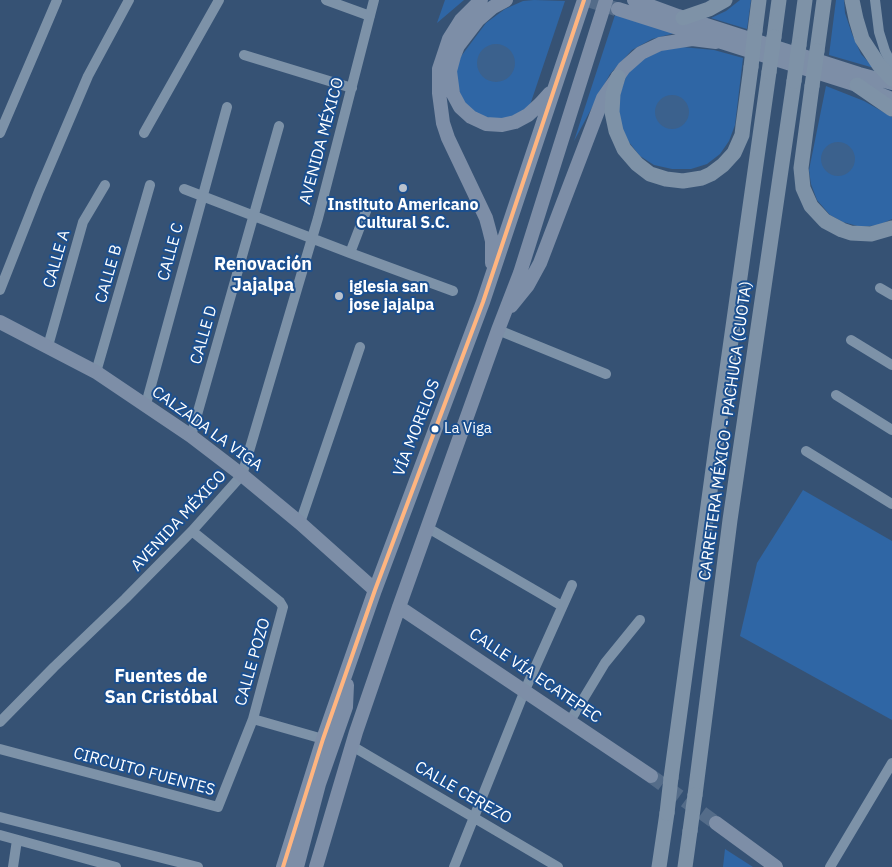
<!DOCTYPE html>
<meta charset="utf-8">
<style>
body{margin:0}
canvas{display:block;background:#365274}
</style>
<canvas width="892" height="867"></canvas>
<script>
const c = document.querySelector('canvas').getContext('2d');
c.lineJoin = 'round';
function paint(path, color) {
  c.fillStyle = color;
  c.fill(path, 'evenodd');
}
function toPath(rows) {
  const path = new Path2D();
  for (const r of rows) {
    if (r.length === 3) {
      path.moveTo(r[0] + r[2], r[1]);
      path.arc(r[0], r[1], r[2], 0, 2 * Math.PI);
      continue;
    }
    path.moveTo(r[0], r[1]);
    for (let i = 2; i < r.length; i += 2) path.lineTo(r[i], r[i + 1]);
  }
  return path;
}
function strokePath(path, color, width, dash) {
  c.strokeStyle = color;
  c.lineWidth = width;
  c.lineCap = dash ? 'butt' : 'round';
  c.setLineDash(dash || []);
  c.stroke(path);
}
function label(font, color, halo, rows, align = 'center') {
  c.font = font + ' "IBM Plex Sans",sans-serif';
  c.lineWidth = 4;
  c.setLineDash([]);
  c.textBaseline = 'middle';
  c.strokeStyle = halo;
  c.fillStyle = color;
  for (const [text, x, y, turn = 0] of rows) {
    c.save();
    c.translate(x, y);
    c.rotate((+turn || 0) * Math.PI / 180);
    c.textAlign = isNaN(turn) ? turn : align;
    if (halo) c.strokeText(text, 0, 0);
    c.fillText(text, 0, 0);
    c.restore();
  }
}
paint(toPath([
 [445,0,464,0,437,23],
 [534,0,565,1,529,108,506,119,489,118,473,112,463,101,457,85,456,72,459,59,486,23,505,9,523,1],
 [740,0,751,0,747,29,711,18,726,11],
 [836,0,844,0,845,13,852,34,861,54,874,68,829,55],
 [615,15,675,33,652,39,632,50,610,74,574,141],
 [682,47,714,50,743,58,735,125,729,141,720,154,707,164,691,169,672,169,654,165,640,156,628,141,620,123,617,104,627,73,643,59,663,50],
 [826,86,864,101,892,117,892,219,879,225,861,227,843,222,830,215,817,200,811,184,809,170],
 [803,490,892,541,892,720,740,636,757,563],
 [725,849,753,867,723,867]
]), '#2f66a5');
paint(toPath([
 [496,63,19],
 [672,112,17],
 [838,159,17]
]), '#3b618d');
strokePath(toPath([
 [588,0,616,9],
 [651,776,716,823]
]), '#546c89', 14, [14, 7]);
strokePath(toPath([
 [326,0,370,16],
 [875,0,879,32,885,51,892,65],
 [244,55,352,88],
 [0,133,57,0],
 [144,133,219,0],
 [184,189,350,253,453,291],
 [350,253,368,206],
 [880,288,892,295],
 [0,290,39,191,88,76,129,0],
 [498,330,606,374],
 [851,340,892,365],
 [48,346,83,222,105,185],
 [96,372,150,185],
 [836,395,892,430],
 [146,404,227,107],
 [191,436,279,126],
 [806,451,892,504],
 [300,523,360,347],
 [428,528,562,606],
 [253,719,323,739],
 [570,721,605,663,640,620],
 [0,722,54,667,125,599,192,531,242,475,318,218,374,0],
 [352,746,558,867],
 [0,749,218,807,253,719,283,607,280,602,192,531],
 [0,817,198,867],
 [0,835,116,867],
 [13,867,17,840],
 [454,867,525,690,572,585],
 [830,867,892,763]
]), '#7d92a8', 10);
strokePath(toPath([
 [481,0,461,20,449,39,439,69,439,93,443,123,448,138,486,218,489,229,492,241,492,263],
 [506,0,493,7,478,20,458,46,454,56,450,71,453,94,460,107,471,117,486,124,502,125,515,122,528,115,540,104,550,93],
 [634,0,678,16,859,74,892,83],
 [618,9,857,85,892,99],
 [511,306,528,285,540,263,603,98,624,68,641,53,660,44,692,39,716,42],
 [0,322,96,372,191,436,242,475,300,523,375,590],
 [399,607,651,776],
 [716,823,776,867],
 [283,867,323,739,375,590,483,302,584,0],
 [297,867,319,784,346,707,347,685],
 [316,867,356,732,399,607,498,330,520,273,606,0]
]), '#7d8ea7', 14);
strokePath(toPath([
 [852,0,856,19,862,39,879,65,892,79],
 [683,18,709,9,725,0],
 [755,31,759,0],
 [774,37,779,0],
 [799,45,805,0],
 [817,51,824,0],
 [618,77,613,94,612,112,616,131,624,149,637,164,650,174,666,179,683,181,702,178,711,174,723,165,734,153,742,135,743,126,751,67],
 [857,85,892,109],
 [812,86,801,168,803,188,811,206,825,221,842,230,851,233,871,234,892,228],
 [671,778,716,447,769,72],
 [695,795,730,520,794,81],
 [659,867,667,813],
 [685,867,690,831]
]), '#7e92a7', 15);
strokePath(toPath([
 [751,67,755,31],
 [769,72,774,37],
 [794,81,799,45],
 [812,86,817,51],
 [667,813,671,778],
 [690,831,695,795]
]), '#7e92a7', 15);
strokePath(toPath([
 [283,867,323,739,375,590,483,302,584,0]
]), '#ffb580', 4);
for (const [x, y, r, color] of [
 [403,188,5,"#b9c2ce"],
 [339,296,5,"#b9c2ce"],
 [435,429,4.5,"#fff"]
]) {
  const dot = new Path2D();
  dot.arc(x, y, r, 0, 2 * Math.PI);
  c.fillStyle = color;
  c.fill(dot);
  strokePath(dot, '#1b4f8f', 2);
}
label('15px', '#fff', '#1b4f8f', [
 ["La Viga",444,429]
], 'left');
label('16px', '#fff', '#1b4f8f', [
 ["AVENIDA MÉXICO",322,141,-75],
 ["CALLE C",171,252,-75],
 ["CALLE A",57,259,-74],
 ["CALLE B",109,274,-74],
 ["CALLE D",204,335,-74],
 ["VÍA MORELOS",417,428,-69],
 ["CALZADA LA VIGA",207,429,36],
 ["CARRETERA MÉXICO - PACHUCA (CUOTA)",726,431,-82],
 ["AVENIDA MÉXICO",179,521,-47],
 ["CALLE POZO",253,662,-74],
 ["CALLE VÍA ECATEPEC",535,676,34],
 ["CIRCUITO FUENTES",144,772,15],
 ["CALLE CEREZO",463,793,30]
]);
label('bold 16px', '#fff', '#1b4f8f', [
 ["Instituto Americano",403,205],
 ["Cultural S.C.",403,223],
 ["iglesia san",349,287,"left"],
 ["jose jajalpa",349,305,"left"]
]);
label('bold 18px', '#fff', '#1b4f8f', [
 ["Renovación",263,265],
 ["Jajalpa",263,286],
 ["Fuentes de",161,677],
 ["San Cristóbal",161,698]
]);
</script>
